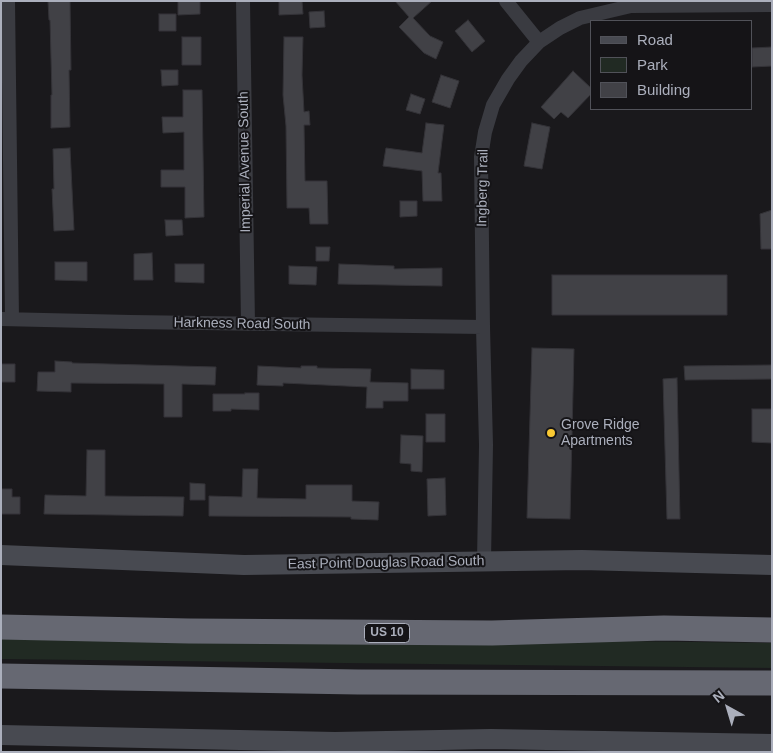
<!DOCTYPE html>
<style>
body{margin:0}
#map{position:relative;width:773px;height:753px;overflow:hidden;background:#1a191c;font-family:Helvetica,sans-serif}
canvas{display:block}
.frame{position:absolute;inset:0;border:2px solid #abafbc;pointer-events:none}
.legend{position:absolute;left:590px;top:20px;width:162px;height:90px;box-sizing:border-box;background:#151417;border:1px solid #515259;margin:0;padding:6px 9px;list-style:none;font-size:15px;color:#abafbc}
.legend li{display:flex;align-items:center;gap:10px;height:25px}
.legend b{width:25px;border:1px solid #515259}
.north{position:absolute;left:703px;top:683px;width:50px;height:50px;-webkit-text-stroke:4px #151417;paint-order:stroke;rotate:321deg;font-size:14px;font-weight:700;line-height:20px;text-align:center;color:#abafbc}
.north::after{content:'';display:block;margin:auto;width:18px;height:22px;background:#abafbc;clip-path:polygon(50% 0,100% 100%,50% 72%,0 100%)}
</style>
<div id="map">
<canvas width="773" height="753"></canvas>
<div class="frame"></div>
<ul class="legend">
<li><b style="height:6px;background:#484a51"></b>Road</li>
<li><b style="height:14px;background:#212a23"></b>Park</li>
<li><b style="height:14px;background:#414146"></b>Building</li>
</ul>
<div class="north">N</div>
</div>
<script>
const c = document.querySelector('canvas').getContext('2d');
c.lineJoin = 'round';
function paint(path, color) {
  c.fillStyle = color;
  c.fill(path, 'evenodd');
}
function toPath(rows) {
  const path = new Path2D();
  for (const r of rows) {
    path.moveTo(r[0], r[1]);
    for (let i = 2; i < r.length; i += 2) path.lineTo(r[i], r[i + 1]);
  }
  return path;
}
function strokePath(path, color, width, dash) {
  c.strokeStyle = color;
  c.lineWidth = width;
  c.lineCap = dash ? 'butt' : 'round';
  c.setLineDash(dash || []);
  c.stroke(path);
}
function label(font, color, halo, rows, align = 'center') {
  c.font = font + ' Helvetica,sans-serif';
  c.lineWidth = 4;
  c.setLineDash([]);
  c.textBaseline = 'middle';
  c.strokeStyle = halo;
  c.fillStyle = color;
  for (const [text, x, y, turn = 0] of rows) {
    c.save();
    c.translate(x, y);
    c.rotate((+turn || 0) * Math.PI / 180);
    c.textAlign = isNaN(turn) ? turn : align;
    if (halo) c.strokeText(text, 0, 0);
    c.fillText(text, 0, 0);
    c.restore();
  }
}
paint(toPath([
 [1,633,772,643,772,668,1,659]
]), '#212a23');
const building = toPath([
 [48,1,70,1,71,70,69,70,70,127,51,128,51,95,52,95,50,20,49,20,48,1],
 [178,1,200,1,200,14,178,15,178,1],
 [279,1,302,1,303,14,279,15,279,1],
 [395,1,432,1,413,18,430,36,443,42,436,59,424,53,399,27,409,17,395,1],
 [324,11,325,27,310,28,309,12,324,11],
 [159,14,176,14,176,31,159,31,159,14],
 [468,20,485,41,472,52,455,31,468,20],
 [182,37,201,37,201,65,182,65,182,37],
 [284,37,303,37,302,75,304,112,309,111,310,125,304,125,305,181,327,181,328,224,310,224,309,208,287,208,286,126,283,95,284,37],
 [772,47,772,66,752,67,752,48,772,47],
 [161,70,178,70,178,85,162,86,161,70],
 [573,71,592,89,592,93,568,118,561,112,554,119,541,107,573,71],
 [441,75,459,81,450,108,432,102,441,75],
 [183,90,202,90,204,217,185,218,185,187,161,187,161,170,184,170,184,132,163,133,162,117,183,117,183,90],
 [411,94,425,99,420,114,406,110,411,94],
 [426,123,444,125,438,173,441,173,442,201,423,201,422,171,383,166,386,148,422,153,426,123],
 [532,123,550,127,542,169,524,166,532,123],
 [70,148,74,230,54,231,52,189,54,189,53,149,70,148],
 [400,201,417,201,417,216,400,217,400,201],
 [772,210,772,249,761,249,760,214,772,210],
 [165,220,182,220,183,235,166,236,165,220],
 [316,247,330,247,329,261,316,261,316,247],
 [152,253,153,280,134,280,134,254,152,253],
 [55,262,87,262,87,281,55,280,55,262],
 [175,264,204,264,204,283,175,282,175,264],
 [339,264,394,266,394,269,442,268,442,286,338,284,339,264],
 [289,266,317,267,316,285,289,284,289,266],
 [552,275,727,275,727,315,552,315,552,275],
 [532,348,574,349,570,519,527,518,532,348],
 [55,361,72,362,72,363,216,367,215,385,182,384,182,417,164,417,164,384,71,383,71,392,37,391,38,372,55,372,55,361],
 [1,364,15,364,15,382,1,382,1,364],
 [772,365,772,379,685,380,684,366,772,365],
 [258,366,301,368,301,366,317,366,317,368,371,369,370,382,408,383,408,401,383,401,383,408,366,408,367,387,283,383,283,386,257,385,258,366],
 [411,369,444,370,444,389,411,389,411,369],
 [677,378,680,519,667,519,663,379,677,378],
 [245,393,259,393,259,410,231,409,231,411,213,411,213,394,245,394,245,393],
 [752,409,772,409,772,443,752,442,752,409],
 [426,414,445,414,445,442,426,442,426,414],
 [401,435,423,436,422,472,411,471,411,464,400,463,401,435],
 [87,450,105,450,105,496,184,497,183,516,44,514,45,495,86,496,87,450],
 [243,469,258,469,257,498,306,499,306,485,352,485,352,501,379,502,378,520,351,519,351,517,209,516,209,496,242,497,243,469],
 [445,478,446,515,428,516,427,479,445,478],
 [190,483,205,484,205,500,190,500,190,483],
 [1,489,12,489,12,497,20,497,20,514,1,514,1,489]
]);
paint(building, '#414146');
strokePath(building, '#343338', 1);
strokePath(toPath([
 [8,1,12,319],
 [243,1,248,324],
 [506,1,539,42],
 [1,319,131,322,483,327],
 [484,561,486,445,483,327,481,157,485,132,493,105,508,79,521,61,539,42,560,28,580,18,631,6,772,5]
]), '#3a3b41', 14);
strokePath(toPath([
 [1,555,244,565,582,560,772,565],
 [1,735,335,742,491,739,772,744]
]), '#484a51', 20);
strokePath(toPath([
 [1,627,189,631,492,633,664,628,772,630],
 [1,676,358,682,772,683]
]), '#666872', 25);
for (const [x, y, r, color] of [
 [551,433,5,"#fac933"]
]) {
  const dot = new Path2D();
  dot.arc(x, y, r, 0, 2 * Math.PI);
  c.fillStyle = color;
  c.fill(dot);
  strokePath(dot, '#151417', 2);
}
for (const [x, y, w] of [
 [387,633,45]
]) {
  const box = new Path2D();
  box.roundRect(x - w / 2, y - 9.5, w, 19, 4);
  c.fillStyle = '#151417';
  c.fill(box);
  strokePath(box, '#abafbc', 1);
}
label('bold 12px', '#abafbc', null, [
 ["US 10",387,633]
]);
label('14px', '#abafbc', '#151417', [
 ["Imperial Avenue South",245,162,-91],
 ["Ingberg Trail",483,188,-89],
 ["Harkness Road South",242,324,1],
 ["East Point Douglas Road South",386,563,-1]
]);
label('14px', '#abafbc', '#151417', [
 ["Grove Ridge",561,425],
 ["Apartments",561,441]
], 'left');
</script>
